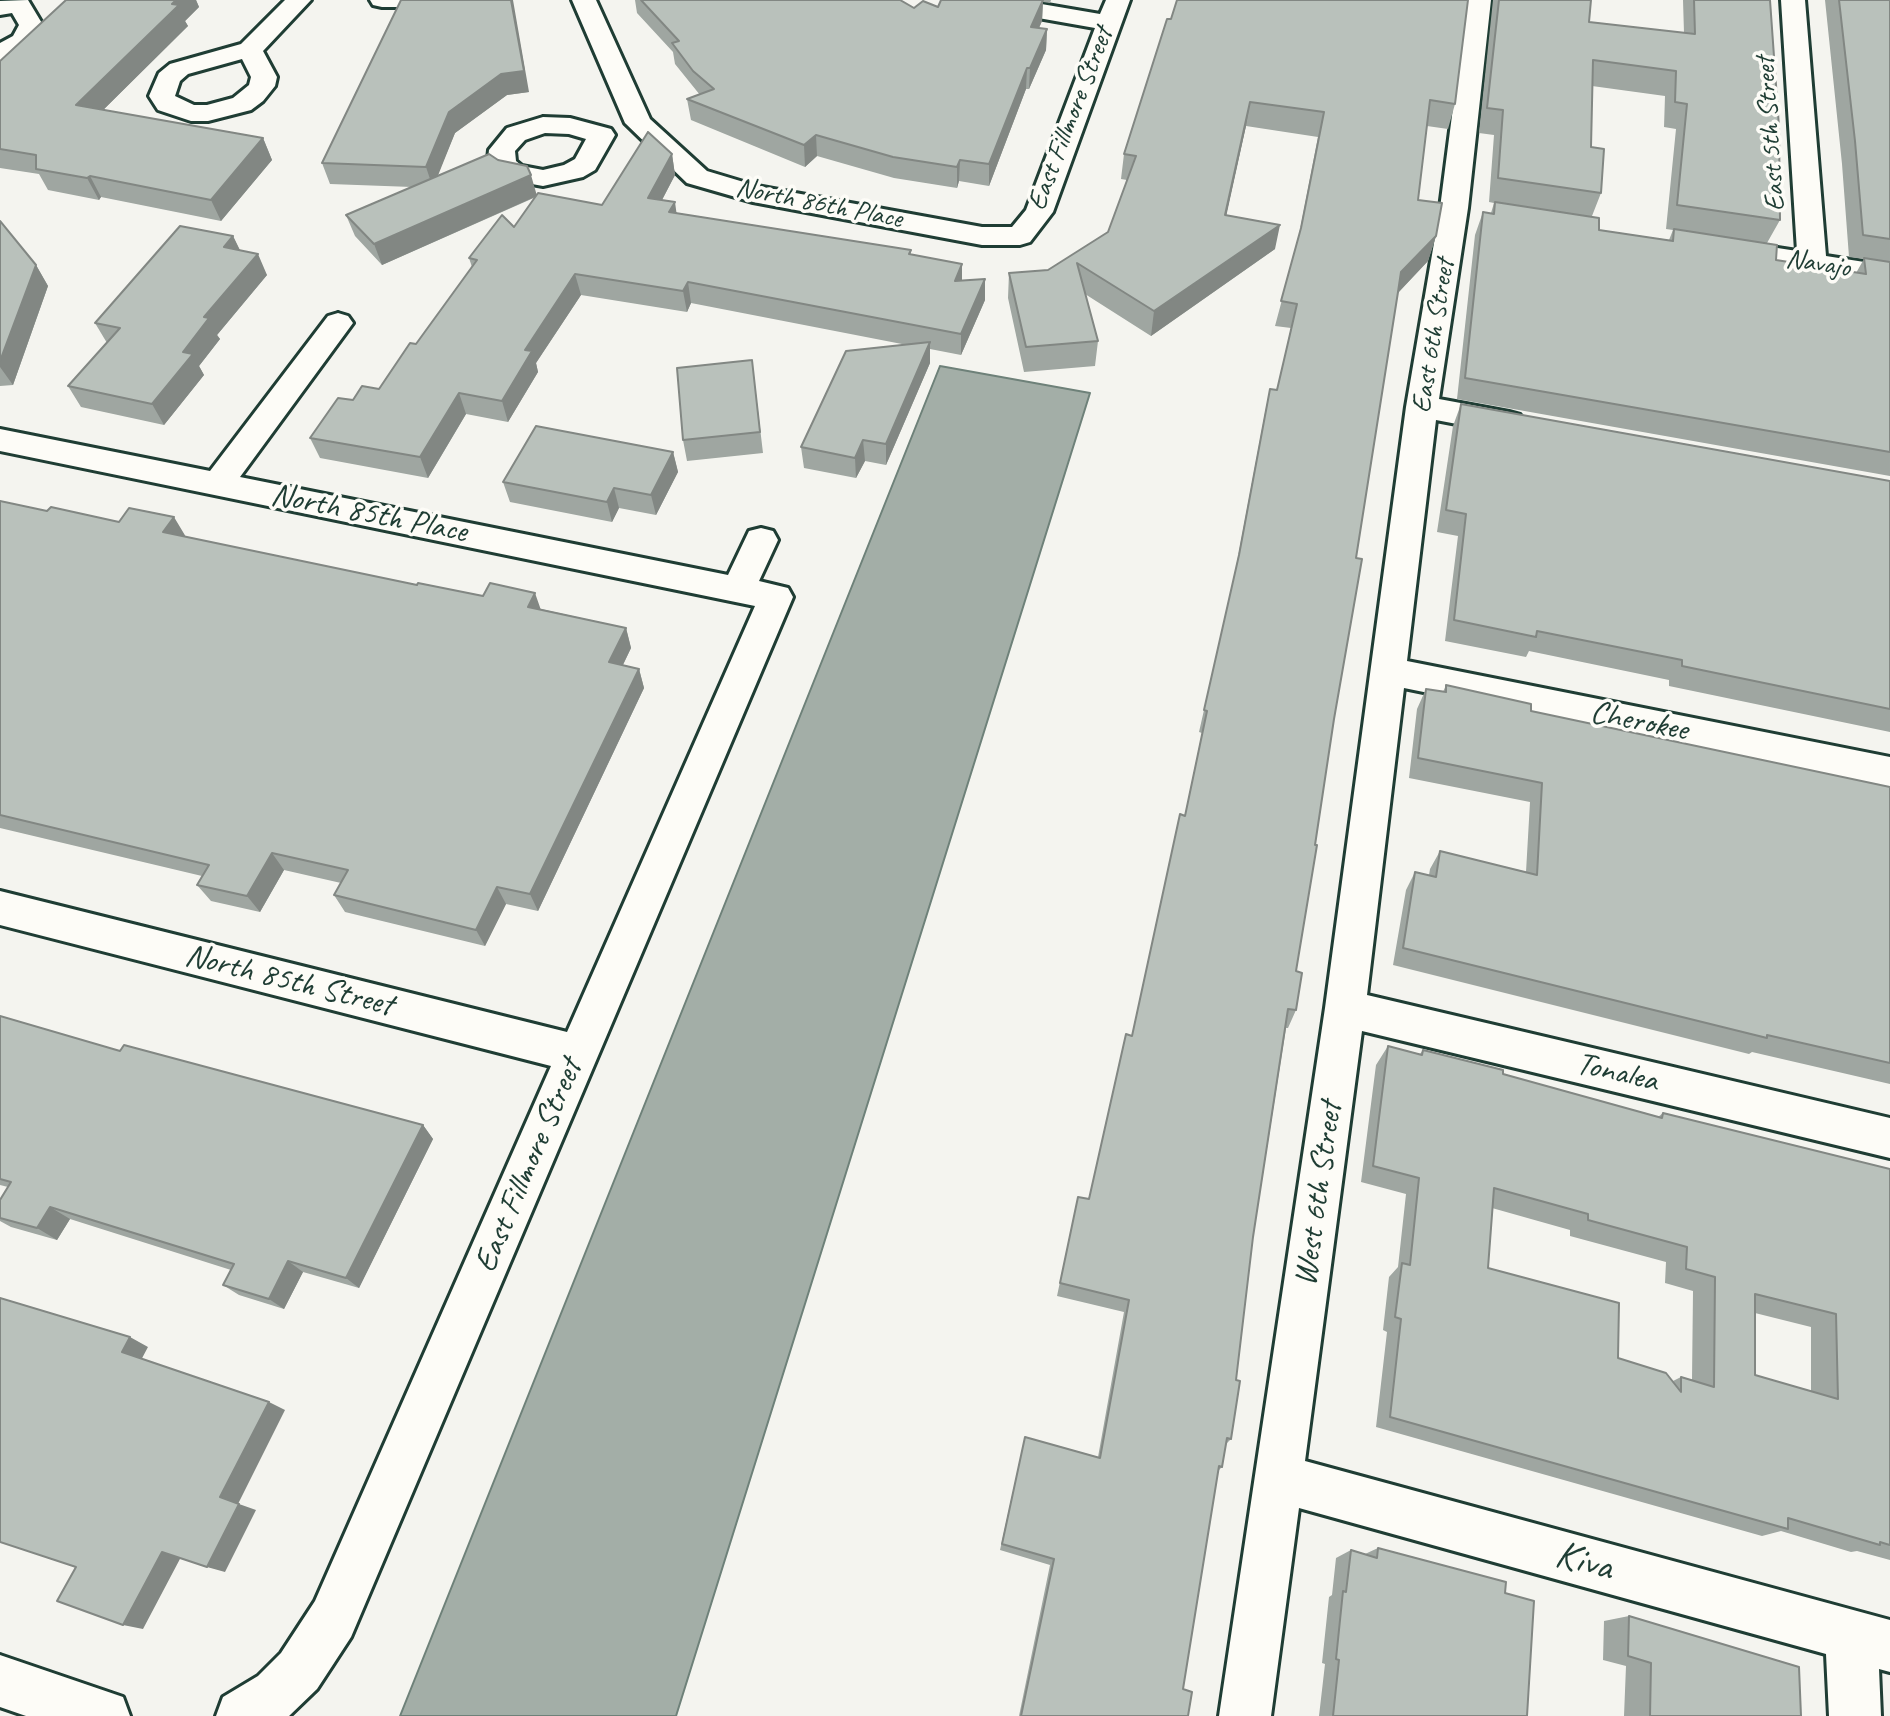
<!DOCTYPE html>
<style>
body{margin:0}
canvas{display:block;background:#f4f4ef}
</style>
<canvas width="1890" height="1716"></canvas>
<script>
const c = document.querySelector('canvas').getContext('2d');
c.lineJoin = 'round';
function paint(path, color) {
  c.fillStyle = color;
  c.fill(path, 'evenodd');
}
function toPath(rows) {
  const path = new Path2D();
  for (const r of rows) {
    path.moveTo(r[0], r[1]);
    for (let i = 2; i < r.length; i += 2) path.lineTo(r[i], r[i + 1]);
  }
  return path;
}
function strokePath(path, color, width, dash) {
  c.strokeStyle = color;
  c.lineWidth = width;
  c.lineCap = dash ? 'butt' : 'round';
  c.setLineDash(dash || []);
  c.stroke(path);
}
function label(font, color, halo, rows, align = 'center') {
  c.font = font + ' Caveat,sans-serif';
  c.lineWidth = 7;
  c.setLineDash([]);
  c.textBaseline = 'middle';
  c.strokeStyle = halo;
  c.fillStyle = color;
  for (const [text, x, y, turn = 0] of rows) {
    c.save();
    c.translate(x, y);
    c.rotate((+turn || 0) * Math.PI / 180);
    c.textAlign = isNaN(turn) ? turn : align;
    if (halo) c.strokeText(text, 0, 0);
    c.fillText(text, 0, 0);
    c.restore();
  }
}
const water = toPath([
 [940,366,1090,393,676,1716,400,1716,940,366]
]);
paint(water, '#a3aea7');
strokePath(water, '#6e8179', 2);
const minor = toPath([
 [28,0,43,25,41,33,31,46,0,61,0,43,13,36,19,25,12,13,0,15,0,1,28,0],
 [285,0,311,0,263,51,277,77,275,86,263,101,251,110,208,121,191,121,158,110,149,96,159,73,170,64,241,44,285,0],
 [242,59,251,77,249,85,233,98,207,105,194,105,175,96,180,81,188,74,242,59],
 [370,0,437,0,434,5,425,7,382,7,373,5,370,0],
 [572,0,596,0,650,119,707,171,757,186,982,227,1012,227,1026,210,1095,28,976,7,967,5,964,0,1018,0,1100,14,1106,0,1130,0,1053,212,1030,242,1020,245,982,245,753,202,687,183,625,123,572,0],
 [1467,0,1491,0,1468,208,1439,399,1509,412,1520,415,1525,423,1520,431,1509,434,1436,420,1407,661,1890,757,1890,787,1404,688,1367,995,1890,1118,1890,1158,1362,1031,1305,1461,1890,1620,1890,1672,1879,1669,1881,1716,1829,1716,1826,1654,1299,1508,1271,1716,1219,1716,1325,1008,1406,407,1440,208,1467,0],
 [1781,0,1805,0,1826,256,1890,266,1890,284,1726,258,1716,255,1712,249,1716,243,1726,240,1797,251,1781,0],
 [543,117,570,118,611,129,615,135,595,170,583,177,543,186,504,179,495,172,488,159,489,150,507,128,543,117],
 [545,133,569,134,586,139,575,159,564,165,543,170,522,166,516,161,515,151,525,140,545,133],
 [338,313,348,316,353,323,240,477,728,575,749,531,761,528,773,531,778,540,759,581,788,588,793,597,351,1637,317,1689,289,1716,216,1716,223,1697,258,1676,281,1653,315,1601,551,1066,0,925,0,891,567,1032,755,606,0,451,0,429,210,471,328,316,338,313],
 [0,1655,123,1697,130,1716,26,1716,0,1707,0,1655]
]);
strokePath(minor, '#1f3d34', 6);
paint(minor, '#fdfcf7');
paint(toPath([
 [66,0,196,0,199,7,185,21,188,26,103,110,263,138,272,160,221,221,101,197,99,200,48,190,39,174,0,168,0,61],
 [401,0,529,92,507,95,455,133,437,176,537,195,602,205,672,154,675,175,662,200,677,213,911,250,911,255,962,280,985,300,961,355,930,349,930,363,886,465,865,461,856,478,804,468,801,447,907,345,691,303,687,312,581,295,536,363,538,372,508,422,466,414,428,478,320,458,310,438,353,400,379,389,416,344,472,267,469,258,514,227,536,197,382,265,355,236,346,215,412,187,330,184,322,163],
 [635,0,900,0,914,8,938,7,941,0,1051,0,1050,3,1043,2,1042,21,1039,28,1047,29,1046,50,1029,89,1026,89,989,186,959,181,957,188,894,178,817,156,805,167,691,120,687,99,700,95,675,64,673,52,637,13],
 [1493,0,1591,0,1589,22,1684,33,1683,0,1770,0,1780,220,1767,243,1776,260,1856,273,1864,259,1849,257,1842,164,1825,0,1890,0,1890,476,1457,399,1475,235,1483,212,1491,213,1494,203,1489,202,1494,135,1479,133],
 [1592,86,1665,96,1664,127,1676,129,1666,229,1673,230,1669,240,1599,230,1592,216,1601,193,1591,147],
 [1167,19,1455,104,1448,129,1427,126,1418,200,1436,236,1428,261,1398,293,1356,558,1334,719,1296,971,1296,1010,1288,1028,1286,1028,1253,1237,1236,1380,1231,1439,1225,1445,1222,1467,1218,1471,1183,1689,1188,1716,1019,1716,1050,1565,1000,1550,1025,1437,1098,1457,1124,1312,1057,1296,1075,1211,1089,1199,1132,1035,1180,814,1185,815,1202,733,1199,732,1234,578,1265,413,1270,389,1277,390,1291,328,1275,326,1298,240,1318,137,1246,126,1226,215,1275,249,1151,336,1085,294,1098,341,1095,366,1024,372,1008,298,1009,273,1048,270,1108,232,1127,180,1121,179,1124,154],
 [0,221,36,265,48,286,13,385,0,386],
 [233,236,240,250,267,275,217,335,220,339,199,366,204,375,164,425,81,407,68,386,107,343,95,323],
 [752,360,763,453,687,461,683,440],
 [1461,404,1890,481,1890,732,1669,686,1669,680,1529,651,1526,657,1445,641,1458,536,1437,532,1453,426],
 [673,452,678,472,656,515,619,508,612,522,510,502,503,482],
 [0,501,47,511,186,537,417,585,541,609,626,628,631,648,623,665,639,669,644,688,538,911,506,904,485,946,345,912,334,895,341,883,284,870,260,912,211,901,197,885,202,876,0,828],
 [1446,685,1531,711,1890,787,1890,1084,1752,1052,1749,1054,1393,965,1406,890,1415,872,1429,875,1430,869,1440,851,1526,872,1530,802,1409,778,1417,709,1426,689,1443,692],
 [0,1016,120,1051,423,1125,433,1139,359,1288,303,1272,284,1309,239,1295,223,1285,231,1270,70,1219,57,1240,11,1227,0,1221,0,1200,8,1187,0,1185],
 [1388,1046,1420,1054,1423,1050,1503,1074,1658,1117,1663,1113,1890,1169,1890,1560,1857,1551,1851,1552,1781,1531,1762,1536,1376,1427,1387,1332,1383,1330,1389,1277,1398,1267,1406,1194,1361,1182,1376,1065],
 [1492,1208,1570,1230,1570,1236,1666,1262,1665,1283,1693,1291,1692,1380,1681,1377,1673,1381,1618,1358,1488,1268],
 [1755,1313,1811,1327,1811,1391,1755,1375],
 [1378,1548,1505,1593,1527,1716,1319,1716,1325,1664,1322,1663,1329,1597,1332,1595,1336,1558,1351,1550,1365,1554],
 [1629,1616,1801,1716,1624,1716,1626,1666,1603,1660,1604,1621]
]), '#9fa6a1');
paint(toPath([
 [176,0,196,0,199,7,185,21,188,26,87,126,76,105],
 [511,0,513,0,529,92,507,95,455,133,433,188,426,167,449,112],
 [1043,0,1042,21,1030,48,1031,27],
 [1047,29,1046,50,1029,89,1030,68],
 [1027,68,1026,89,989,186,989,164],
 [1250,102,1246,126,1221,240,1225,215],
 [816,135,817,156,805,167,804,145],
 [263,138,272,160,221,221,211,200],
 [672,154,675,175,652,219,648,198],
 [960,160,959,181,957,188,957,167],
 [531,175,537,196,382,265,374,244],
 [90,176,101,197,99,200,87,178],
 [675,202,678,224,669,212],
 [1280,225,1275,249,1151,336,1154,311],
 [233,236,243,257,224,247],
 [1436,236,1428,261,1394,297,1401,272],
 [258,254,267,275,217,335,220,339,199,366,204,375,164,425,152,404,204,317],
 [962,264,962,285,955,281],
 [36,265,48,286,13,385,0,367,0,361],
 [575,274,581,295,536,363,538,372,508,422,502,401,525,350],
 [985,279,985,300,961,355,961,334],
 [688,282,691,303,687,312,683,291],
 [930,342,930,363,886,465,886,444],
 [459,393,466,414,428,478,420,457],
 [863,440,865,461,856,478,855,458],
 [673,452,678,472,656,515,651,495],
 [614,488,619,508,612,522,607,502],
 [174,517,186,537,163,532],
 [535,593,542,613,528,607],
 [626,628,631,648,615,681,609,662],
 [639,669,644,688,538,911,530,894],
 [272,853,284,870,260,912,247,896],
 [497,887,506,904,485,946,476,930],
 [423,1125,433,1139,359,1288,346,1278],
 [50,1207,70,1219,57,1240,37,1228],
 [288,1261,303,1272,284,1309,269,1299],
 [130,1337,148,1347,140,1362,122,1352],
 [269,1402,285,1410,238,1504,220,1497],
 [239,1504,256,1510,225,1572,207,1567],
 [162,1552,181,1557,143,1629,123,1625]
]), '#828783');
const building = toPath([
 [66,0,176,0,172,4,179,5,76,105,263,138,211,200,90,176,87,178,36,169,36,155,0,149,0,61,66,0],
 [401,0,511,0,524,71,501,74,449,112,426,167,322,163,401,0],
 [641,0,900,0,914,8,923,1,938,7,941,0,1043,0,1031,27,1047,29,1030,68,1027,68,989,164,960,160,957,167,893,157,816,135,804,145,687,99,714,89,693,71,672,43,679,41,641,0],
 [1177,0,1468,0,1455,104,1430,100,1418,200,1442,203,1436,236,1401,272,1398,292,1356,558,1362,559,1334,719,1315,845,1317,845,1296,971,1302,973,1296,1010,1288,1009,1253,1237,1236,1380,1240,1381,1231,1439,1227,1438,1222,1467,1219,1466,1183,1689,1192,1692,1188,1716,1021,1716,1054,1559,1002,1544,1025,1437,1100,1458,1129,1300,1060,1283,1078,1197,1089,1199,1126,1034,1132,1036,1180,814,1185,816,1207,711,1204,710,1239,555,1270,389,1277,390,1297,304,1281,301,1301,228,1324,112,1250,102,1225,215,1280,225,1154,311,1077,263,1098,341,1026,347,1009,273,1048,270,1108,232,1136,156,1124,154,1167,19,1171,19,1177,0],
 [1499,0,1591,0,1589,22,1695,34,1694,0,1770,0,1779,127,1780,220,1677,205,1687,104,1675,102,1676,71,1593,60,1591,147,1604,149,1601,193,1498,178,1503,110,1487,108,1499,0],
 [1839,0,1890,0,1890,239,1863,235,1855,141,1839,0],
 [648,132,672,154,648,198,675,202,669,212,911,250,909,254,962,264,955,281,985,279,961,334,688,282,683,291,575,274,525,350,532,351,502,401,459,393,420,457,310,438,338,398,353,400,362,386,379,389,410,343,416,344,477,260,469,258,502,215,514,227,538,193,602,205,648,132],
 [489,154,498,160,527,166,531,175,374,244,346,215,489,154],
 [1495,202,1599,218,1599,230,1673,241,1674,229,1777,245,1776,260,1866,274,1864,258,1890,262,1890,452,1465,378,1483,212,1494,214,1495,202],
 [0,221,36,265,0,361,0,221],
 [180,226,233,236,224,247,258,254,204,317,209,318,183,352,193,354,152,404,68,386,120,328,95,323,180,226],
 [930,342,886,444,863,440,855,458,801,447,846,351,930,342],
 [752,360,760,432,683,440,677,368,752,360],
 [1461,404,1890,481,1890,709,1682,666,1682,660,1537,631,1536,637,1454,620,1466,514,1446,510,1461,404],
 [536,426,673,452,651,495,614,488,607,502,503,482,536,426],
 [0,501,47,511,51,507,119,522,129,508,174,517,163,532,417,585,418,583,483,596,490,583,535,593,528,607,626,628,609,662,639,669,530,894,497,887,476,930,334,895,348,870,272,853,247,896,197,885,209,865,0,815,0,501],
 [1446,685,1531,704,1531,711,1890,787,1890,1063,1767,1035,1767,1038,1403,948,1415,872,1436,877,1440,851,1537,875,1542,783,1418,758,1426,689,1446,692,1446,685],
 [0,1016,120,1051,124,1045,423,1125,346,1278,288,1261,269,1299,223,1285,234,1264,50,1207,37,1228,0,1218,0,1200,11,1182,0,1179,0,1016],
 [1388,1046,1422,1055,1423,1050,1503,1070,1503,1074,1662,1118,1663,1113,1890,1169,1890,1545,1880,1542,1880,1545,1788,1518,1788,1529,1390,1417,1401,1319,1395,1317,1402,1263,1410,1265,1419,1178,1373,1166,1388,1046],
 [1494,1188,1588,1214,1588,1220,1687,1247,1686,1269,1715,1277,1714,1387,1681,1377,1681,1392,1666,1373,1618,1358,1619,1303,1488,1268,1494,1188],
 [1755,1294,1836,1314,1838,1399,1755,1375,1755,1294],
 [0,1298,130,1337,122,1352,269,1402,220,1497,239,1504,207,1567,162,1552,123,1625,57,1601,76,1567,0,1542,0,1298],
 [1378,1548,1506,1582,1505,1593,1534,1601,1527,1716,1333,1716,1339,1660,1336,1659,1343,1591,1346,1592,1351,1550,1377,1558,1378,1548],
 [1629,1616,1799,1667,1801,1716,1650,1716,1651,1663,1628,1656,1629,1616]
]);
paint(building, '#b9c1bb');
strokePath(building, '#828783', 2);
label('28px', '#1f3d34', '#fdfcf7', [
 ["East Fillmore Street",1071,119,-69],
 ["East 5th Street",1771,134,-94],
 ["North 86th Place",819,204,11],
 ["Navajo",1818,264,9],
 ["East 6th Street",1434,336,-81]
]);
label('33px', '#1f3d34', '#fdfcf7', [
 ["North 85th Place",369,514,11],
 ["Cherokee",1639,722,11],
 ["North 85th Street",289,981,14],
 ["Tonalea",1617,1073,13],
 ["East Fillmore Street",529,1166,-67],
 ["West 6th Street",1319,1194,-82]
]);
label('40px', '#1f3d34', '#fdfcf7', [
 ["Kiva",1584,1562,15]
]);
</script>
